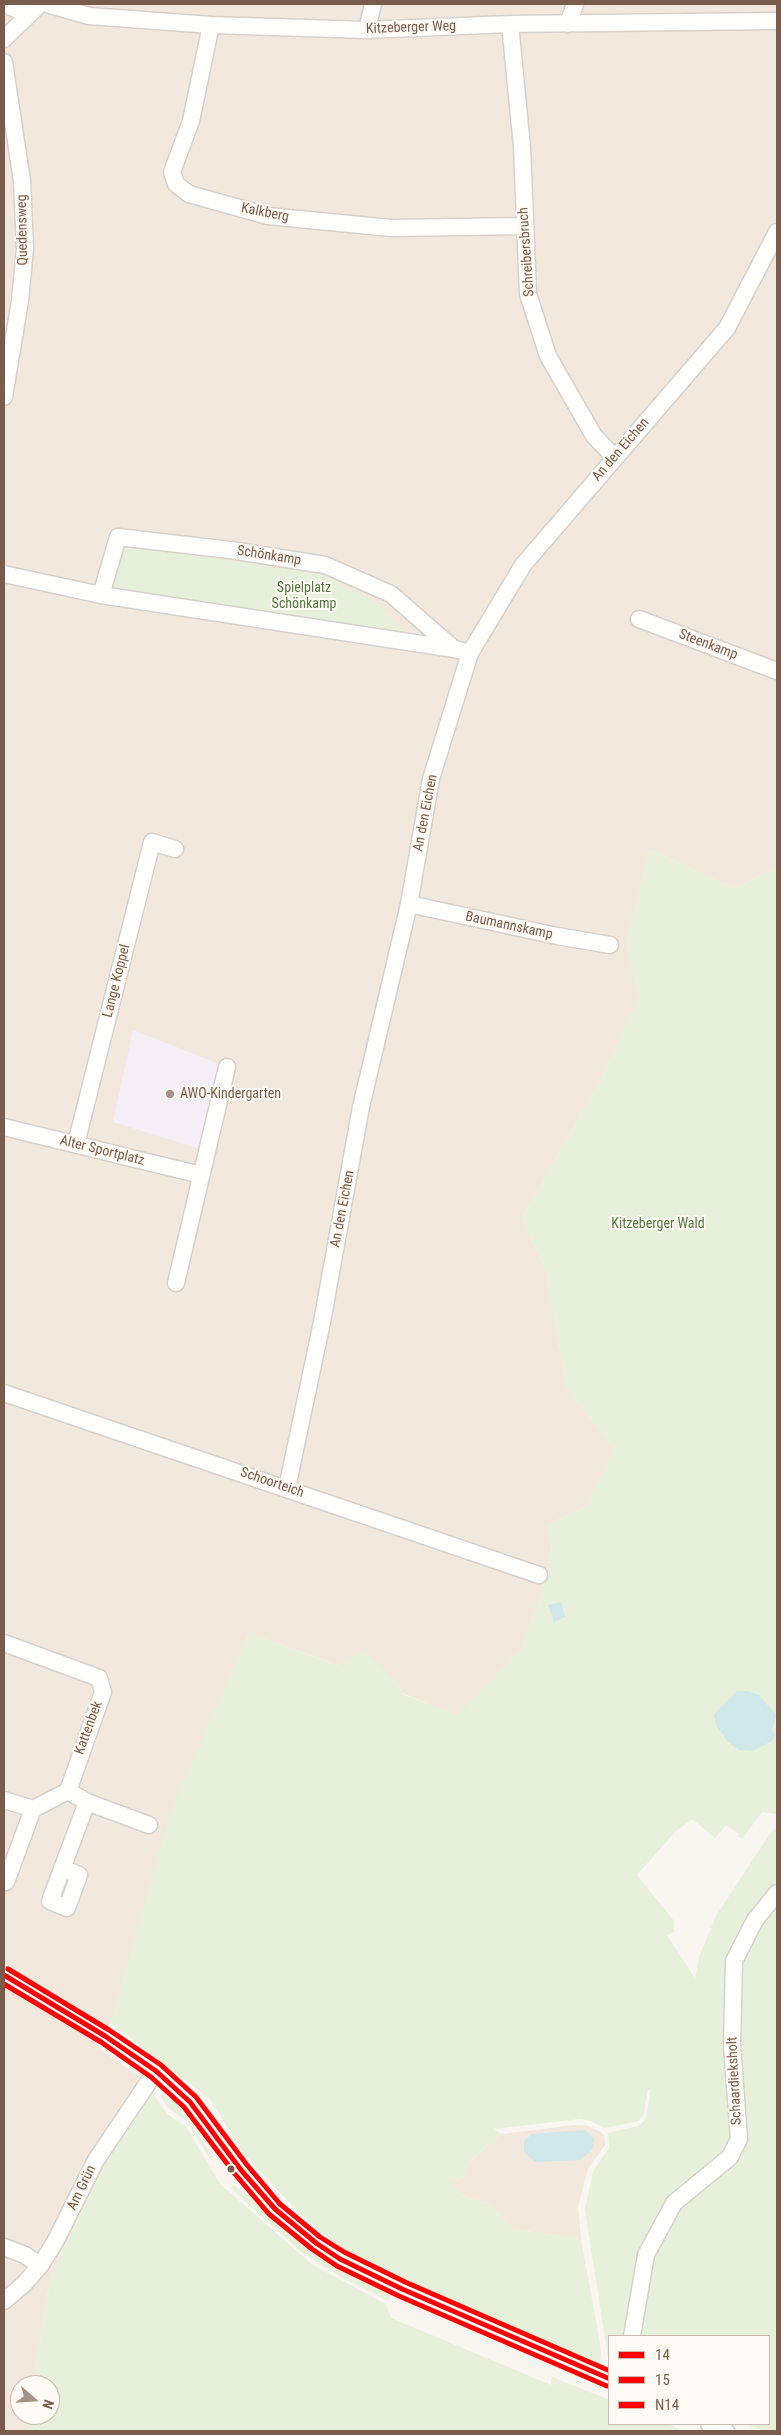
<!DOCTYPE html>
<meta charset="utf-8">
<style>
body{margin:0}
#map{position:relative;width:781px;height:2435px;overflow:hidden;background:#f9f5f0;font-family:"Roboto Condensed",sans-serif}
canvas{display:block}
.frame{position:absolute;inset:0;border:5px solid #7a5c4d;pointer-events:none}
.legend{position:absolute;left:608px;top:2335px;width:162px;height:90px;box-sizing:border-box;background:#fffaf3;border:1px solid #cabbb1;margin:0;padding:6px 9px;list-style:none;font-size:15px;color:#7a5c4d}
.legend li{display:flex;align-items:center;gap:10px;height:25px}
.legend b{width:25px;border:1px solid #cabbb1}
.north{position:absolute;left:10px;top:2375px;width:50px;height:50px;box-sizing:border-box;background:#fffaf3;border:1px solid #cabbb1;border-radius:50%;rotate:109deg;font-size:14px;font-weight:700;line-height:20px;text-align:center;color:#7a5c4d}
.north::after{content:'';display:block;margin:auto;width:18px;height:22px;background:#a69286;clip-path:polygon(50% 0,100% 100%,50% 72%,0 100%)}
</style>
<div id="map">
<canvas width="781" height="2435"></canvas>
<div class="frame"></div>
<ul class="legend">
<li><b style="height:6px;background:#f00"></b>14</li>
<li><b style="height:6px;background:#f00"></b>15</li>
<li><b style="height:6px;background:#f00"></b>N14</li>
</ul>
<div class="north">N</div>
</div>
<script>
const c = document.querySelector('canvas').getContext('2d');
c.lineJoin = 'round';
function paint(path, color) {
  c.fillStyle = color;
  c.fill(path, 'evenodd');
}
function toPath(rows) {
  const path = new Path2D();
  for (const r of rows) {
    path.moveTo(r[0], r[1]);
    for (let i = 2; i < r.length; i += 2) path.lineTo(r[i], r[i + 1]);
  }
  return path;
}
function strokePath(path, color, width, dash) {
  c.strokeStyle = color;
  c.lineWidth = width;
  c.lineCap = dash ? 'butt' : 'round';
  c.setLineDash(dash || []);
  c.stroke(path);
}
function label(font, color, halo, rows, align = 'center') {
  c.font = font + ' "Roboto Condensed",sans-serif';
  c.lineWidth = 4;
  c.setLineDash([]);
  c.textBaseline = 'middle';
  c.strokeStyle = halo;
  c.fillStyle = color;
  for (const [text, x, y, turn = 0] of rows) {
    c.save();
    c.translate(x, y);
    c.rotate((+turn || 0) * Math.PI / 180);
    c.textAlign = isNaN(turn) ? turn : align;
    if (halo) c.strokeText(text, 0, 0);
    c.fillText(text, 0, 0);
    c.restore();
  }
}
paint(toPath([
 [4,4,777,4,777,865,736,889,650,850,627,943,639,999,599,1083,522,1218,546,1270,567,1389,615,1450,587,1506,548,1524,552,1546,541,1597,523,1647,458,1716,402,1693,396,1681,340,1666,249,1633,172,1810,111,2023,98,2047,139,2077,153,2094,104,2163,50,2280,33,2385,20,2385,20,2415,28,2415,25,2431,4,2431],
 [574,2125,586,2125,599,2131,604,2135,605,2145,588,2169,578,2207,581,2239,512,2229,489,2204,461,2195,448,2180,463,2179,467,2167,480,2152,502,2134]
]), '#f2e8de');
paint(toPath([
 [133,1030,227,1067,207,1151,113,1122]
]), '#f6eef6');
paint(toPath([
 [121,544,318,574,378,603,411,639,112,588],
 [650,850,736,889,777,865,777,1814,762,1812,742,1839,738,1836,739,1834,726,1825,715,1838,692,1819,675,1832,637,1875,674,1921,674,1932,667,1935,695,1978,699,1957,716,1916,769,1835,777,1827,777,2431,765,2431,747,2424,770,2424,770,2336,610,2336,609,2364,585,2210,593,2171,609,2148,608,2133,638,2126,641,2124,646,2118,651,2090,648,2090,643,2115,639,2121,604,2128,591,2121,580,2119,493,2129,502,2134,480,2152,467,2167,463,2179,449,2180,461,2195,489,2204,512,2229,581,2239,601,2349,600,2364,392,2274,342,2250,299,2213,244,2154,210,2099,111,2023,171,1810,249,1633,339,1666,364,1650,396,1681,402,1694,458,1715,523,1647,541,1597,552,1546,548,1524,587,1506,615,1450,567,1389,546,1270,522,1218,599,1083,639,999,627,943],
 [153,2094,167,2114,186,2127,220,2184,313,2265,386,2304,391,2318,551,2385,552,2377,610,2400,610,2424,667,2424,680,2429,677,2431,25,2431,28,2415,50,2415,50,2385,33,2385,50,2280,104,2163],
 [160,2095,165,2095,176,2102,214,2158,211,2160,187,2121,168,2108],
 [234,2185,268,2210,392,2293,388,2301,341,2277,301,2252,231,2188]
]), '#e7f0db');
paint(toPath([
 [561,1602,565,1617,554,1622,548,1605],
 [737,1691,748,1691,759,1695,776,1715,772,1730,775,1735,772,1741,752,1751,739,1750,728,1742,716,1725,714,1714],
 [585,2130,594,2138,592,2150,580,2160,535,2162,524,2152,524,2141,532,2134]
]), '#d0e8ea');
const minor = toPath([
 [4,4,29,15],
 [47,4,89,16,211,25,367,30,510,24,777,21],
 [510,24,522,147,528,294,548,356,594,436,615,458],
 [568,24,575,4],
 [211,25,191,121,172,172,176,184,189,194,268,216,391,228,525,226],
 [367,30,373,4],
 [4,39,40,4],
 [4,62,22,181,25,248,20,301,4,397],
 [4,574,101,595,454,649,470,653],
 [101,595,118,537,230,550,325,565,391,594,454,649],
 [639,619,777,671],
 [409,904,557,936,610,945],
 [4,1127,201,1175],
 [76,1144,152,842,175,849],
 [176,1283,227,1067],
 [4,1393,539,1575],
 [287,1488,322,1322,361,1107,409,904,431,779,470,653,523,565,727,328,777,232],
 [4,1643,99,1678,103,1692,68,1791,87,1802,149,1825],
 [4,1800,33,1809],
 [62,1868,79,1875,67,1908,50,1901,87,1802],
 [6,1882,33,1809,68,1791],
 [4,1975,105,2036,156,2071,190,2102,241,2170,275,2209,316,2243,340,2259,402,2289,610,2379],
 [4,2247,25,2255,40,2266],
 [4,2301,24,2284,40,2266,55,2242,96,2160,156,2071],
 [632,2336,646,2255,674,2203,730,2157,739,2139,732,2045,734,1961,755,1920,777,1893],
 [709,2424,726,2431]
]);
strokePath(minor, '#d7d1cb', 19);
strokePath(minor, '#fefefd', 16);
strokePath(toPath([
 [4,1975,105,2036,156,2071,190,2102,241,2170,275,2209,316,2243,340,2259,402,2289,610,2379]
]), '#f00', 5);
strokePath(toPath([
 [4,1984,101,2042,151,2077,184,2107,235,2174,269,2214,312,2249,337,2266,399,2296,607,2386]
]), '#f00', 5);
strokePath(toPath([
 [8,1969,109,2030,161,2065,196,2097,247,2165,280,2204,320,2237,344,2252,405,2282,610,2371]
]), '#f00', 5);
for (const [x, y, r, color] of [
 [170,1094,5,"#a69286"],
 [231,2169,4.5,"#7a5c4d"]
]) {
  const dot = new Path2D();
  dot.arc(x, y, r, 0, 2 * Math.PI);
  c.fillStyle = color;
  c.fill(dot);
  strokePath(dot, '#fffaf3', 2);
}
label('14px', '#7a5c4d', '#fffaf3', [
 ["Kitzeberger Weg",411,28,-2],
 ["Kalkberg",265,213,11],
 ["Quedensweg",23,230,-91],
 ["Schreibersbruch",527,252,-94],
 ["An den Eichen",621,450,-49],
 ["Schönkamp",269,556,9],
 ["Steenkamp",708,645,21],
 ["An den Eichen",426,813,-79],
 ["Baumannskamp",509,926,12],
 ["Lange Koppel",117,981,-76],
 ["Alter Sportplatz",102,1151,14],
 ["An den Eichen",343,1209,-79],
 ["Schoorteich",272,1483,19],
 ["Kattenbek",89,1728,-70],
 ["Schaardieksholt",735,2081,-93],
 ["Am Grün",82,2188,-64]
]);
label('14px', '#537a41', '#fffaf3', [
 ["Spielplatz",304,588],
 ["Schönkamp",304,604],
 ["Kitzeberger Wald",658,1224]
]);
label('14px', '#7a5c4d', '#fffaf3', [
 ["AWO-Kindergarten",180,1094]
], 'left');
</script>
